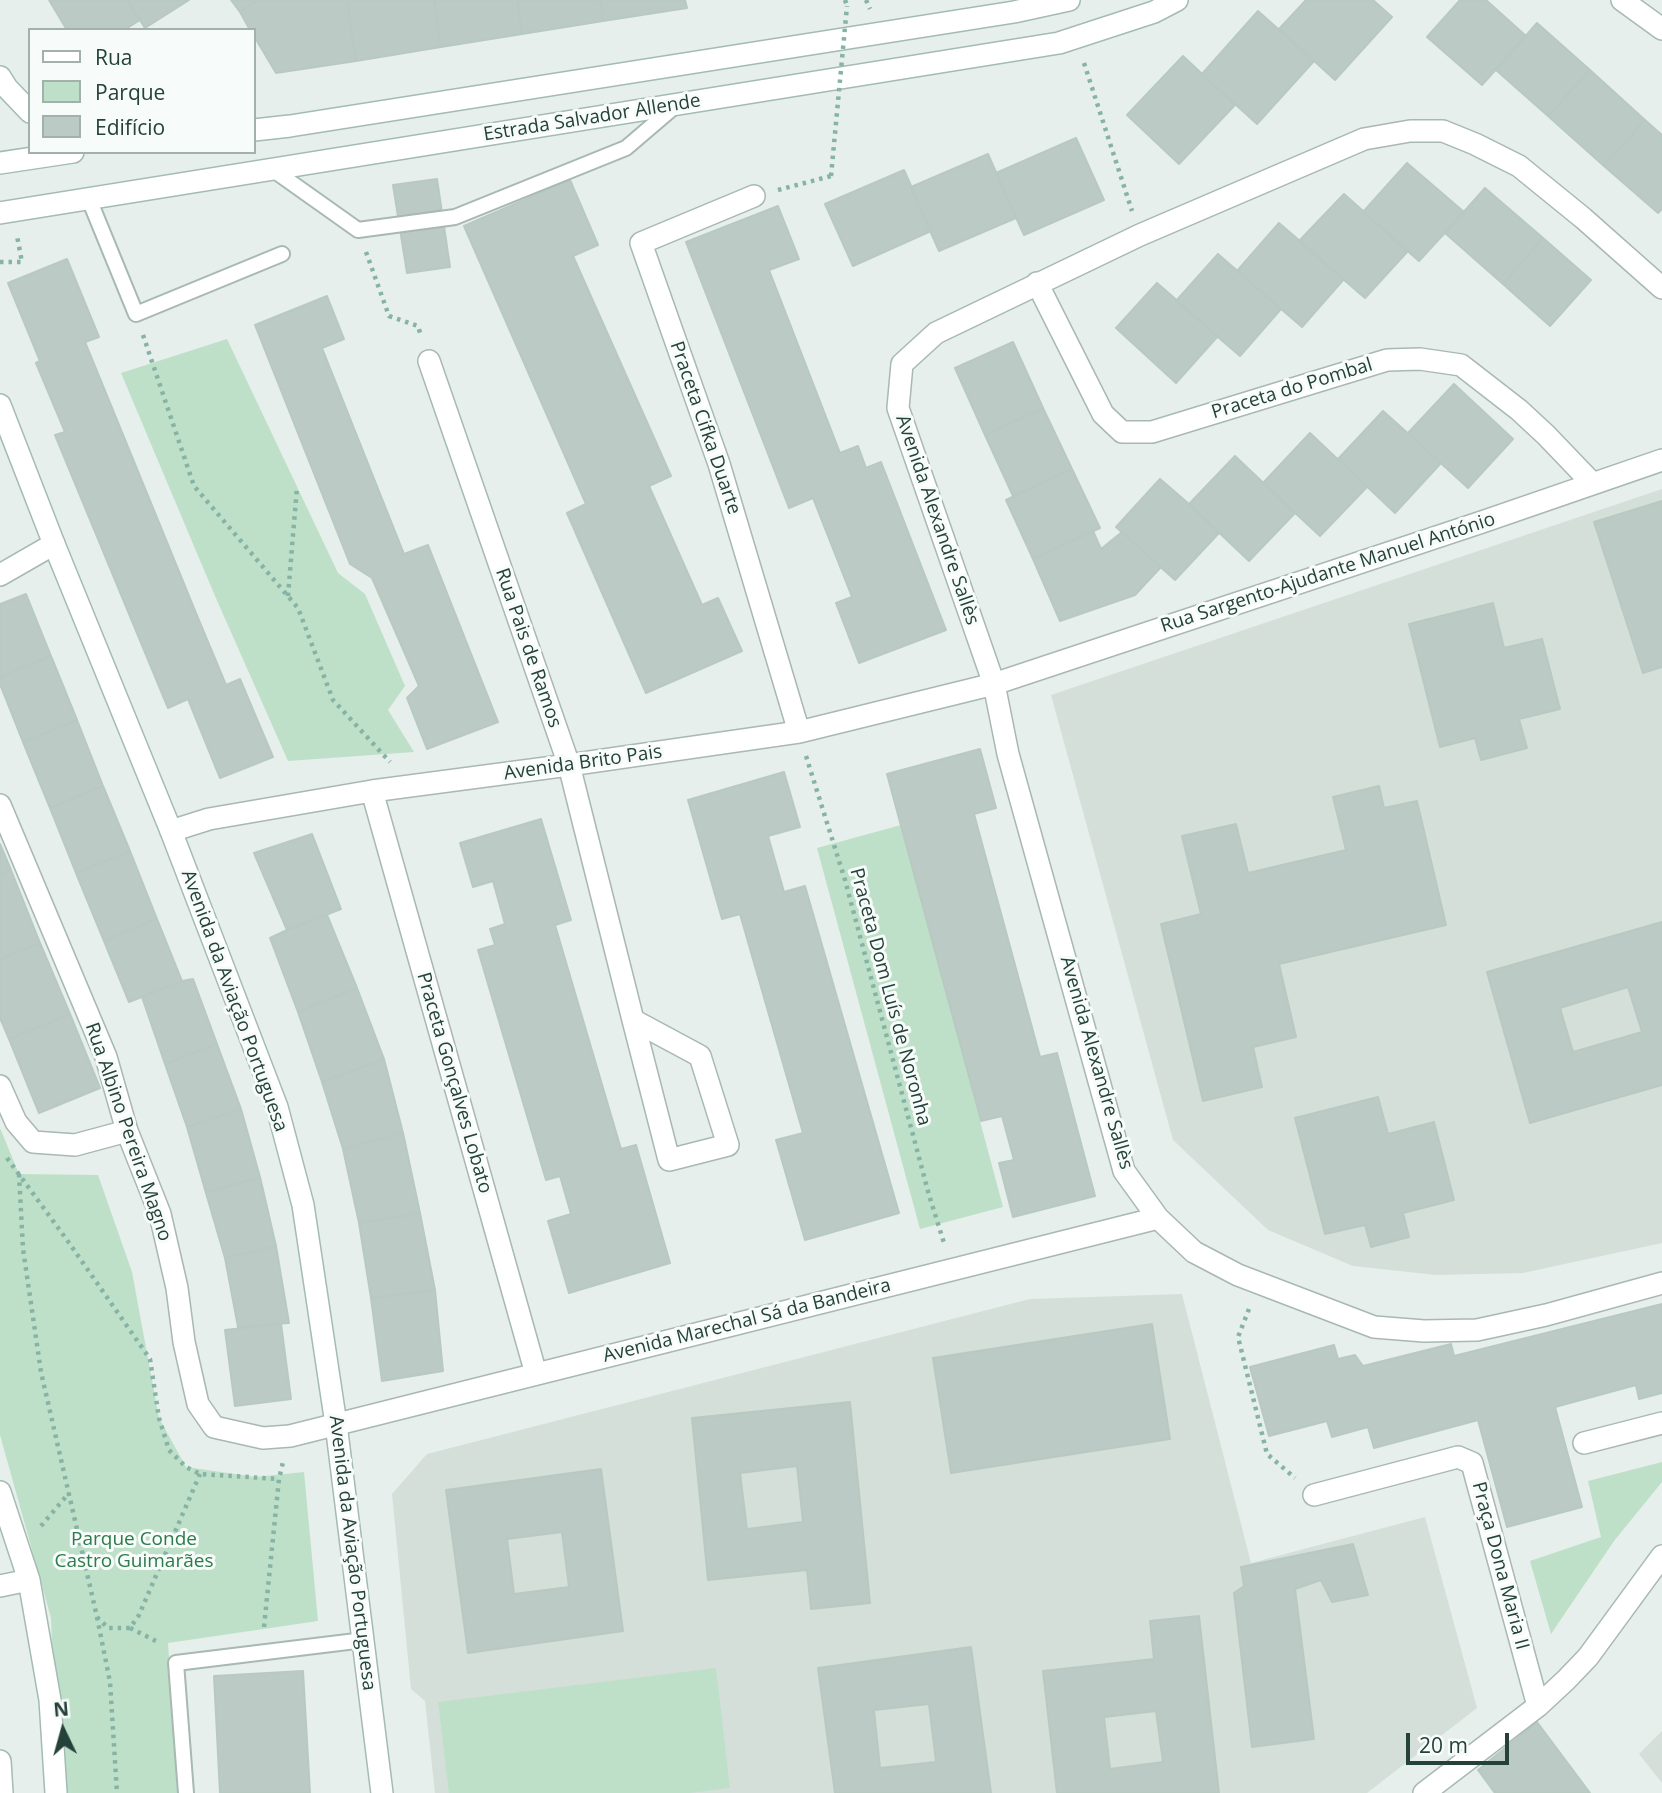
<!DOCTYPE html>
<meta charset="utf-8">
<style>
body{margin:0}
#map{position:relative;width:1662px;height:1793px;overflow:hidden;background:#e6efeb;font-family:"Open Sans",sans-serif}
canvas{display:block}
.legend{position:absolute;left:28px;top:28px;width:228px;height:126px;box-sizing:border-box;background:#f7fbf9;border:2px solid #a3b1ad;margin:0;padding:9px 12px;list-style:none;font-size:21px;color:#24423a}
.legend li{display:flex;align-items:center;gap:14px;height:35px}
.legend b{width:35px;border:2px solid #a3b1ad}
.north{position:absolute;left:28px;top:1695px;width:70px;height:70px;-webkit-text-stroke:5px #f7fbf9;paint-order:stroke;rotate:355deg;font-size:19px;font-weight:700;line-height:28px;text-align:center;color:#24423a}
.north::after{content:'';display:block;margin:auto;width:24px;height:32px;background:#24423a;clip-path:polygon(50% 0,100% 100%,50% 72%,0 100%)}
.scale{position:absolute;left:1406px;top:1733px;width:103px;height:32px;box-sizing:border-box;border:4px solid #24423a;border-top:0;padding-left:9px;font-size:21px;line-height:24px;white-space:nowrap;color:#24423a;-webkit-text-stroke:5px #f7fbf9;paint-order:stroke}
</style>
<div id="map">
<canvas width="1662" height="1793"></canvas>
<ul class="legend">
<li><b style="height:9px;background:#fff"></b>Rua</li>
<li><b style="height:19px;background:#bfe0c8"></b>Parque</li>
<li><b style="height:19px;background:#bbcac4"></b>Edifício</li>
</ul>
<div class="north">N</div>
<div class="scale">20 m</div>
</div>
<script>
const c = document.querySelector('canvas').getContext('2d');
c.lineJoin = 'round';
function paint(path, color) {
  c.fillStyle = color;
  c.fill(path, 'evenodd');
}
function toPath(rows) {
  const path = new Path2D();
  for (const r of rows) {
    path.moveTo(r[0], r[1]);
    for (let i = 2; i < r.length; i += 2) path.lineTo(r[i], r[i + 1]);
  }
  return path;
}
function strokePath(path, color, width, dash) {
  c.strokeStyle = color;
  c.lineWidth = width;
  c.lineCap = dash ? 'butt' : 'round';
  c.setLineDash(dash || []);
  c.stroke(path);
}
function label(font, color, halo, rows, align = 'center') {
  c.font = font + ' "Open Sans",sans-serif';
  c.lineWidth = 6;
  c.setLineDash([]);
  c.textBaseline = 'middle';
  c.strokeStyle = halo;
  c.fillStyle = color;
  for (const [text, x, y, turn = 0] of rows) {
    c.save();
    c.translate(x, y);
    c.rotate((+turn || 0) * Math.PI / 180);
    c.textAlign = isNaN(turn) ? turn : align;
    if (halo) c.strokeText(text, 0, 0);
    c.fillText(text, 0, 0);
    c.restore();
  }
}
paint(toPath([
 [1662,489,1662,1243,1523,1273,1436,1275,1353,1266,1268,1230,1173,1140,1051,695],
 [1182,1294,1251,1563,1425,1517,1477,1708,1367,1793,435,1793,425,1701,411,1689,392,1494,427,1454,1030,1299],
 [1662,1731,1662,1783,1639,1754]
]), '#d4dfda');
paint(toPath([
 [227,339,338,573,365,594,405,686,388,710,414,752,288,761,215,596,121,373],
 [901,825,1003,1207,920,1229,817,848],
 [0,1128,19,1174,98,1175,132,1272,159,1418,186,1467,256,1477,304,1472,318,1621,168,1643,179,1793,58,1793,51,1618,0,1435],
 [1662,1462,1662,1482,1614,1541,1551,1634,1530,1561,1601,1537,1588,1481],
 [716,1668,730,1788,689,1793,449,1793,438,1702]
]), '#bfe0c8');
const building = toPath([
 [49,0,127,0,140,20,124,30,67,30,49,0],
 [127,0,189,0,145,28,127,0],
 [231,0,258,0,240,12,231,0],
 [258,0,347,0,356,61,276,73,254,36,254,30,250,30,240,12,258,0],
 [347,0,434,0,441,47,356,61,347,0],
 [434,0,517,0,522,34,441,47,434,0],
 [517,0,600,0,603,21,522,34,517,0],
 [600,0,685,0,687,8,603,21,600,0],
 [1306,0,1373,0,1392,17,1335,80,1279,29,1306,0],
 [1460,0,1486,0,1526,36,1482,85,1427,37,1460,0],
 [1258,11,1314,61,1257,124,1202,74,1258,11],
 [1537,23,1590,70,1548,116,1496,70,1537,23],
 [1183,56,1235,105,1179,164,1127,115,1183,56],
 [1590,70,1645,120,1604,166,1548,116,1590,70],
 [1645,120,1662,135,1662,209,1658,213,1604,166,1645,120],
 [1076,138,1104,200,1024,235,996,173,1076,138],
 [988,154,1016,218,939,251,911,187,988,154],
 [1407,163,1464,212,1419,261,1363,212,1407,163],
 [904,170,931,231,853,266,825,204,904,170],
 [437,179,450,267,407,273,393,185,437,179],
 [570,180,598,245,573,256,671,476,649,486,702,605,718,598,742,651,646,693,567,513,586,504,464,226,570,180],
 [1485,188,1543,238,1503,284,1445,233,1485,188],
 [1344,194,1408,251,1365,298,1299,241,1344,194],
 [778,206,799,259,769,270,840,453,858,446,866,468,881,462,946,630,859,663,836,603,852,597,813,498,789,508,686,242,778,206],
 [1279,223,1344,279,1302,327,1237,271,1279,223],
 [1543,238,1591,280,1550,326,1503,284,1543,238],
 [1218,254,1281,309,1240,356,1176,301,1218,254],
 [67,259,99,337,85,342,198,618,226,685,240,679,273,757,220,778,188,699,168,708,55,435,65,432,36,363,40,361,8,283,67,259],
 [1157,283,1218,336,1176,383,1116,328,1157,283],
 [327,296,344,339,322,348,404,554,428,545,498,722,427,749,407,698,419,686,372,578,350,564,255,325,327,296],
 [1013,342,1043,408,985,435,955,368,1013,342],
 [1454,384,1513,439,1468,488,1408,433,1454,384],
 [1043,408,1072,469,1013,496,985,435,1043,408],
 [1383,411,1441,463,1395,513,1338,459,1383,411],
 [1310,433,1367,487,1320,536,1263,483,1310,433],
 [1235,456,1295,513,1249,561,1189,504,1235,456],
 [1072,469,1100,528,1033,559,1006,500,1072,469],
 [1160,479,1189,504,1219,533,1175,580,1116,527,1160,479],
 [1662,501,1662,667,1643,673,1594,522,1662,501],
 [1093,531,1101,549,1122,532,1161,567,1135,595,1060,621,1033,559,1093,531],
 [26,594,51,656,0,677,0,604,26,594],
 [1493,603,1504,648,1542,639,1560,709,1519,719,1527,748,1481,760,1475,738,1440,747,1409,624,1493,603],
 [51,656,77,720,23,742,0,684,0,677,51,656],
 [77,720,103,786,50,808,23,742,77,720],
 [980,749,996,808,974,814,1040,1057,1057,1053,1095,1196,1013,1217,999,1163,1014,1160,1002,1116,981,1121,887,774,980,749],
 [784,772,800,827,768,836,784,892,805,886,899,1213,805,1240,776,1140,803,1133,740,914,722,919,688,800,784,772],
 [103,786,130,851,76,873,50,808,103,786],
 [1379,786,1384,808,1417,801,1446,925,1279,964,1296,1037,1253,1047,1262,1087,1203,1101,1161,924,1201,914,1182,836,1236,824,1248,873,1346,850,1333,797,1379,786],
 [541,819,571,920,555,925,621,1149,636,1145,670,1263,569,1293,548,1221,571,1214,560,1176,546,1180,478,950,495,945,490,929,505,924,493,881,473,887,460,843,541,819],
 [312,834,341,909,287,930,254,853,312,834],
 [0,844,11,870,0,874,0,844],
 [130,851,157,919,104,941,76,873,130,851],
 [11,870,40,943,0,959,0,874,11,870],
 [327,915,357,988,298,1012,270,938,287,930,327,915],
 [157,919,182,981,129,1002,104,941,157,919],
 [1662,922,1662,1085,1530,1123,1487,972,1662,922],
 [1628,987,1642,1032,1573,1052,1560,1008,1628,987],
 [40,943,70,1014,9,1039,0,1018,0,959,40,943],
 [193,979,217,1044,165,1064,142,997,182,981,193,979],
 [357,988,384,1059,322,1082,298,1012,357,988],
 [70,1014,100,1088,39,1113,9,1039,70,1014],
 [217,1044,241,1109,187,1127,165,1064,217,1044],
 [384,1059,403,1133,343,1149,322,1082,384,1059],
 [1378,1097,1388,1134,1434,1122,1454,1200,1403,1213,1409,1237,1371,1247,1365,1225,1325,1234,1295,1118,1378,1097],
 [241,1109,260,1177,206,1193,187,1127,241,1109],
 [403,1133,420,1213,359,1223,343,1149,403,1133],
 [260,1177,276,1246,225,1258,206,1193,260,1177],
 [420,1213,435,1290,371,1298,359,1223,420,1213],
 [276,1246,289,1323,238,1327,225,1258,276,1246],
 [435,1290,443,1371,382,1381,371,1298,435,1290],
 [1662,1304,1662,1393,1639,1399,1636,1385,1555,1407,1582,1507,1507,1527,1478,1420,1374,1448,1368,1427,1332,1437,1327,1421,1269,1436,1250,1367,1334,1345,1338,1359,1355,1355,1363,1366,1451,1344,1454,1356,1662,1304],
 [281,1324,291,1399,235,1406,225,1330,281,1324],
 [1152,1324,1170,1439,951,1473,933,1358,1152,1324],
 [850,1402,870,1603,811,1609,807,1570,708,1580,692,1418,850,1402],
 [797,1466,803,1522,747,1529,740,1473,797,1466],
 [601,1469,623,1631,468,1653,446,1490,601,1469],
 [562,1532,569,1587,514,1594,507,1539,562,1532],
 [1353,1544,1368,1595,1332,1602,1321,1580,1295,1589,1314,1739,1252,1747,1234,1593,1244,1586,1241,1567,1353,1544],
 [1199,1616,1219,1793,1057,1793,1043,1671,1154,1659,1150,1621,1199,1616],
 [1156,1711,1163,1762,1110,1769,1104,1717,1156,1711],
 [971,1647,991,1793,835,1793,818,1668,971,1647],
 [929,1704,936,1762,880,1768,874,1710,929,1704],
 [303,1671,310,1793,220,1793,214,1676,303,1671],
 [1537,1722,1590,1793,1495,1793,1478,1770,1537,1722]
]);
paint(building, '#bbcac4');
strokePath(building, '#b8c9c2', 2);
const lane = toPath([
 [272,169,358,230,455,217,626,148,674,107],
 [89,199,136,314,282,254],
 [186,1793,176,1663,364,1640]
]);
const street = toPath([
 [1622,0,1662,29],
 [754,196,641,243,719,464,799,732],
 [1037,283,1103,414,1122,432,1152,432,1387,360,1420,359,1461,365,1519,410,1546,435,1592,483],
 [1662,288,1583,218,1519,166,1475,144,1443,131,1410,131,1364,139,1140,235,936,333,902,364,898,408,994,684,1008,754,1124,1171,1158,1218,1194,1252,1238,1275,1374,1327,1424,1331,1477,1330,1546,1315,1662,1283],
 [429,361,569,765,633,1020,669,1160,728,1145,700,1056,633,1020],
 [0,575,54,544],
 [372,791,536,1374],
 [0,805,106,1057,127,1131,160,1214,177,1288,184,1342,198,1404,214,1427,263,1438,290,1436,1158,1218],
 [171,831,209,819,372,791,569,765,799,732,994,684,1482,522,1662,460],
 [0,1086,16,1122,33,1142,75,1145,127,1131],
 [1584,1443,1662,1423],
 [1314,1495,1458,1457,1472,1463,1538,1706],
 [1424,1793,1538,1706,1566,1680,1588,1657,1662,1556]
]);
const secondary = toPath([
 [0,77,7,88,30,112],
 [254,130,290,126,1014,12,1069,0],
 [0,163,73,152],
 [0,213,1059,43,1154,12,1177,0],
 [0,405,54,544,171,831,277,1107,303,1205,336,1424,382,1793],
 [0,1492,29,1580,50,1700,56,1793],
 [0,1586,29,1580],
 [0,1761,2,1793]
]);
strokePath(lane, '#a8b8b2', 18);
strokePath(street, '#a8b8b2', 24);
strokePath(secondary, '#a4bbb3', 24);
strokePath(toPath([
 [845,0,847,6],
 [866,0,870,9],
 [1084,63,1132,211],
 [778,190,831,176],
 [366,252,389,316,418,326,421,336],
 [0,262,22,262,17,236],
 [143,335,194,486,298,608,333,700,390,762],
 [288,596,297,487],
 [806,756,845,880,929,1195,944,1243],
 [7,1158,67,1240,150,1359,159,1418,169,1450,186,1467,200,1474,279,1479],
 [19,1174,23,1249,41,1372,97,1617,108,1628,130,1628,139,1615,200,1474],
 [1249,1309,1238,1337,1267,1454,1295,1478],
 [41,1526,69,1493],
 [97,1617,110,1682,117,1793],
 [264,1627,279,1479,283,1462],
 [130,1628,160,1643]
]), '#86b3a5', 4.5, [3.5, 5]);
strokePath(lane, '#fff', 14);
strokePath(street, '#fff', 21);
strokePath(secondary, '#fff', 21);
strokePath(toPath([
 [831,176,847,6]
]), '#86b3a5', 4.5, [3.5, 5]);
label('19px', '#24423a', '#f7fbf9', [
 ["Estrada Salvador Allende",592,118,-9],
 ["Praceta do Pombal",1292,389,-17],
 ["Praceta Cifka Duarte",705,428,71],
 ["Avenida Alexandre Sallès",937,520,71],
 ["Rua Sargento-Ajudante Manuel António",1328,573,-18],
 ["Rua Pais de Ramos",528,648,71],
 ["Avenida Brito Pais",583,763,-8],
 ["Praceta Dom Luís de Noronha",890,997,75],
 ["Avenida da Aviação Portuguesa",234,1001,70],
 ["Avenida Alexandre Sallès",1096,1063,74],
 ["Praceta Gonçalves Lobato",454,1083,74],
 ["Rua Albino Pereira Magno",128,1132,71],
 ["Avenida Marechal Sá da Bandeira",747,1321,-14],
 ["Avenida da Aviação Portuguesa",352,1553,83],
 ["Praça Dona Maria II",1500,1566,75]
]);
label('19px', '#2d7a4b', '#f7fbf9', [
 ["Parque Conde",134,1540],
 ["Castro Guimarães",134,1562]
]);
</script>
